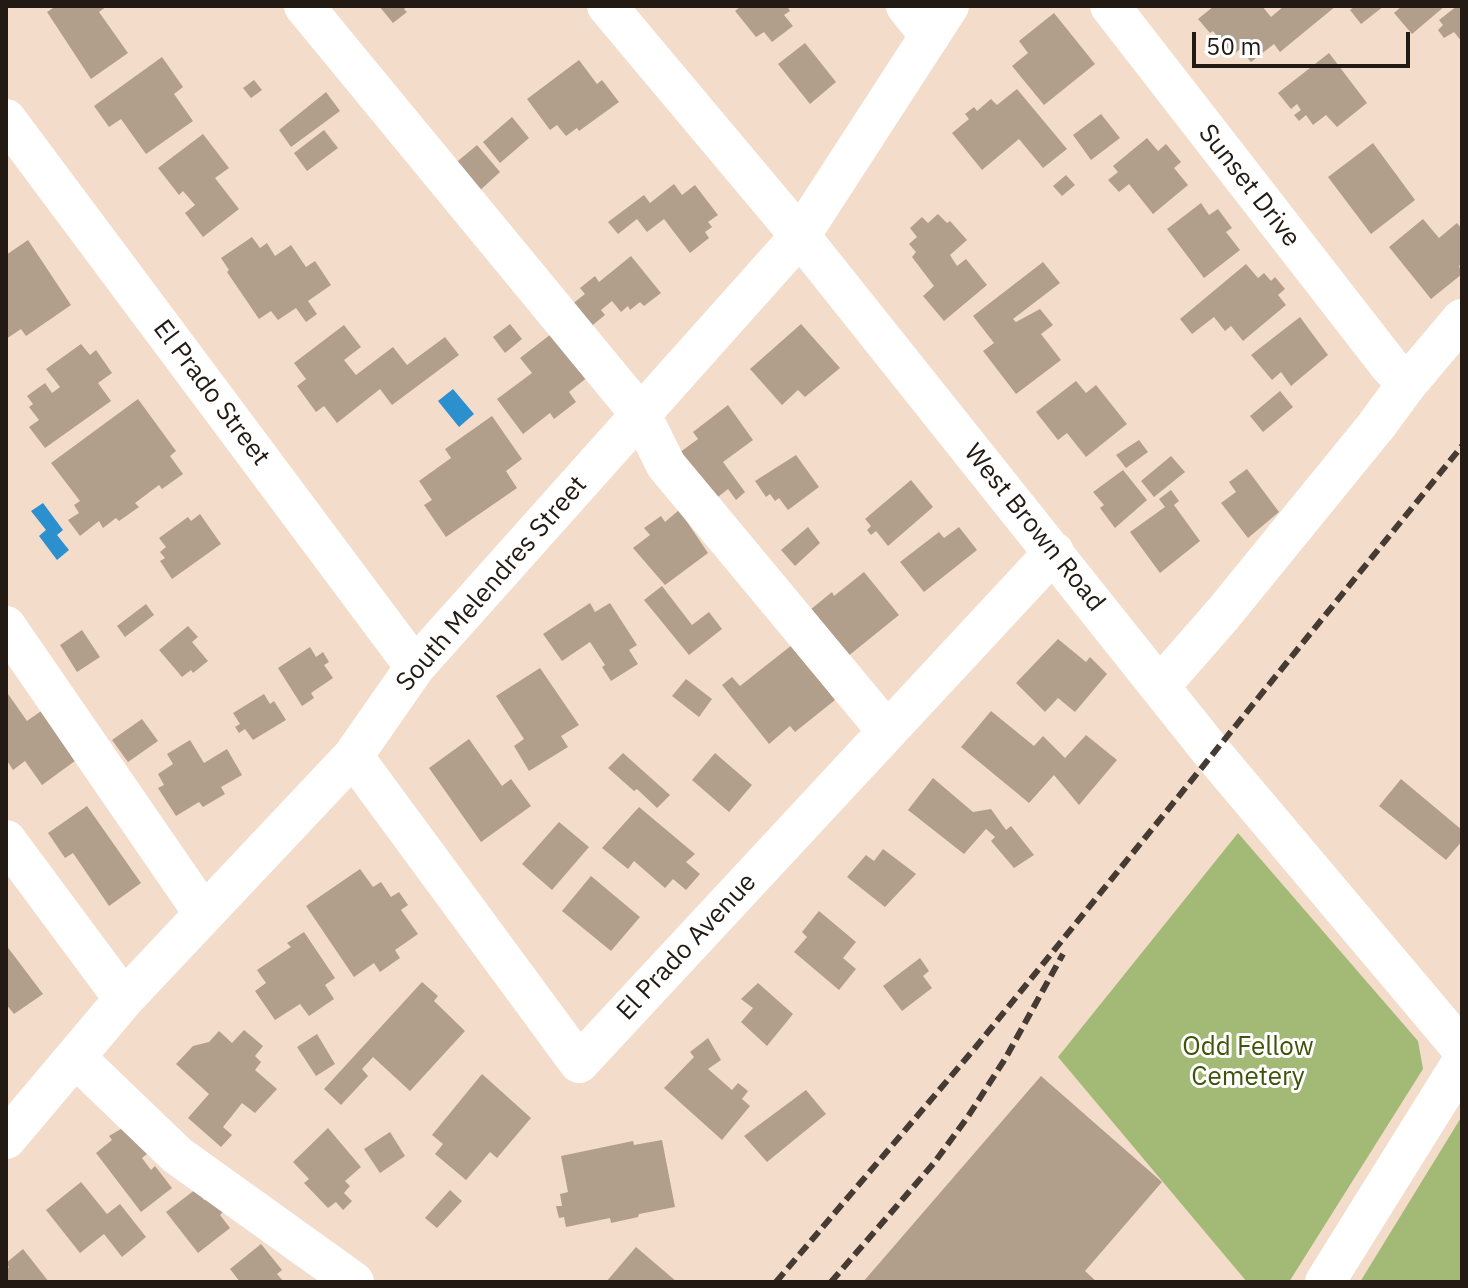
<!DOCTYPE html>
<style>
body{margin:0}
#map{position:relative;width:1468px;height:1288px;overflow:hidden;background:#f3dcca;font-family:"IBM Plex Sans",sans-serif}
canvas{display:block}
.frame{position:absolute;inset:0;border:8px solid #221a13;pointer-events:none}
.scale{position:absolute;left:1192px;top:32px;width:218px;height:36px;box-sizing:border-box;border:4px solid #221a13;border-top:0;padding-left:10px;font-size:24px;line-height:28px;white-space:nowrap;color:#221a13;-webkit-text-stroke:6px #fff;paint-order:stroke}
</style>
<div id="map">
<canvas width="1468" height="1288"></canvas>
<div class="frame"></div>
<div class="scale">50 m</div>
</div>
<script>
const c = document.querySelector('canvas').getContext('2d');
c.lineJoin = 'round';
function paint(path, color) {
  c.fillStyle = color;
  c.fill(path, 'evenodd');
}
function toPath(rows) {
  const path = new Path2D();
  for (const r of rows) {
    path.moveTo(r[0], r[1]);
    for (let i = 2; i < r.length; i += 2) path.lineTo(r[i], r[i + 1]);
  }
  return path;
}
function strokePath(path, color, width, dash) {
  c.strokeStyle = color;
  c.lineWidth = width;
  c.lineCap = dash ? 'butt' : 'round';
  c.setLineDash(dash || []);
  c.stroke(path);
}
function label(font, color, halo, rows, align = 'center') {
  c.font = font + ' "IBM Plex Sans",sans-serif';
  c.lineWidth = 6;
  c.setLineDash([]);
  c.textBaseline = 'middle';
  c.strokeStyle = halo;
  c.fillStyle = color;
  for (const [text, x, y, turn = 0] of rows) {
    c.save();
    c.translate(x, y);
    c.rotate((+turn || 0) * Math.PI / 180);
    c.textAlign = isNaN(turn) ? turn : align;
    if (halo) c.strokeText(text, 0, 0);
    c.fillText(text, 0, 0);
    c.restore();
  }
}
paint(toPath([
 [1238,833,1418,1041,1423,1069,1289,1282,1247,1282,1058,1057],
 [1462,1116,1462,1282,1360,1282]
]), '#a2ba76');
paint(toPath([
 [453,389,474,414,459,427,438,401],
 [43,503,63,530,57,535,69,550,57,560,39,536,46,530,31,511]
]), '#2c8fce');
paint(toPath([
 [56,6,107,6,99,12,128,53,91,79,47,12],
 [379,6,408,6,404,9,407,12,393,23],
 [741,6,787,6,790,11,784,15,793,26,772,42,764,32,756,37,735,11],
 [1214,6,1262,6,1271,17,1284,6,1336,6,1280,52,1274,44,1251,62,1240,49,1233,55,1213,31,1210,33,1198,19],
 [1355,6,1384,6,1361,24,1350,10],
 [1402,6,1445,6,1412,34,1394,13],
 [1457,6,1462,6,1462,42,1454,32,1444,38,1438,30,1443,25,1439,20],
 [1054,13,1095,64,1044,105,1012,66,1028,53,1019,41],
 [805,43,836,82,810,104,778,64],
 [1329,53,1367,103,1337,127,1326,115,1313,125,1306,115,1299,121,1294,115,1301,110,1297,104,1291,109,1278,93],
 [162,57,183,87,174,94,193,121,146,154,121,119,109,127,94,106],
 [579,60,597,84,602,80,619,102,579,131,577,128,566,136,557,125,550,130,527,99],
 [254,80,262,90,251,98,243,88],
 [1017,89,1067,149,1043,168,1019,139,982,170,952,133,969,119,965,114,974,107,977,111,991,99,997,105],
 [326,92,340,111,291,147,279,130],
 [1101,114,1120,138,1091,160,1073,135],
 [512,117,529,138,500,163,483,142],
 [324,130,338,148,307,171,294,153],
 [203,134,229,168,215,178,239,209,203,237,185,213,195,205,183,191,179,195,158,168],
 [1147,138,1158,151,1166,144,1181,162,1174,168,1188,185,1153,214,1129,184,1119,192,1108,180,1118,172,1113,166],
 [1373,143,1415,200,1371,234,1328,177],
 [477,145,500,172,476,194,452,166],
 [1066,175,1075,185,1062,196,1053,186],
 [674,184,682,195,695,185,718,215,708,222,712,227,705,232,709,238,690,253,664,219,647,232,637,219,618,234,608,222,644,195,650,203],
 [1201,203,1209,215,1218,209,1232,228,1226,232,1240,250,1204,278,1167,229],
 [938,214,947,223,950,221,967,240,950,255,957,266,966,259,987,285,944,321,923,296,934,286,912,257,916,252,909,244,917,237,910,228,922,217,928,223],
 [1423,219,1439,238,1457,223,1462,229,1462,264,1459,266,1462,274,1431,299,1389,247],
 [252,237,260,248,267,243,275,256,291,245,306,267,315,261,331,285,308,301,317,314,306,322,296,308,278,320,271,311,259,319,227,272,229,270,221,258],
 [28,240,71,305,26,336,21,329,6,339,6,255],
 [631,256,661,293,644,306,640,302,630,310,628,306,621,312,612,301,601,310,605,315,589,328,571,305,585,294,580,288,595,276,599,282],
 [1043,262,1060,283,1013,319,1016,322,1040,309,1053,325,1041,334,1061,360,1016,394,983,351,994,343,973,316],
 [1246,264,1258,278,1264,273,1271,281,1275,277,1285,289,1278,295,1286,305,1243,341,1231,326,1225,331,1214,317,1192,334,1180,319],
 [1300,317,1328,355,1291,386,1281,372,1272,380,1251,355],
 [510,324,522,339,505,353,493,337],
 [801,324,840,368,805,397,798,390,782,405,750,369],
 [344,325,361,347,344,360,356,375,393,347,407,365,445,337,459,355,392,405,380,389,337,423,324,406,316,412,297,386,306,379,294,363],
 [555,331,589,376,569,392,576,402,554,419,550,413,523,434,497,399,532,373,520,358],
 [81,344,90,355,96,350,112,373,98,383,111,401,45,448,29,427,39,420,29,407,33,404,27,396,45,383,52,393,60,387,46,369],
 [1076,381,1086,393,1096,385,1127,424,1086,457,1067,433,1058,440,1036,412],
 [1280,391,1293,407,1263,432,1250,416],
 [138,399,176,451,170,456,183,474,162,489,159,485,135,503,139,507,119,521,116,518,103,528,99,521,80,536,68,520,79,513,74,505,80,501,51,463],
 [728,405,753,440,723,462,745,492,736,500,728,489,714,500,679,453,698,439,693,432],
 [492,416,522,459,506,471,517,488,446,537,424,505,432,500,419,481,451,458,445,449],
 [1139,440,1148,452,1126,468,1116,455],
 [796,455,819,487,788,510,779,498,775,501,770,494,766,497,755,481],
 [1171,456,1185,472,1154,497,1141,481],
 [1247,469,1279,512,1248,538,1221,503,1236,492,1229,482],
 [1123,470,1147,500,1115,528,1100,508,1104,505,1093,492],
 [911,480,933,507,888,546,876,531,871,535,867,530,871,526,865,519],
 [1171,490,1179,501,1174,505,1200,541,1160,573,1130,532,1165,507,1159,499],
 [679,510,708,553,665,585,633,548,650,535,644,528,661,516,665,522],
 [200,514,221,544,172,579,160,561,165,558,160,552,166,547,159,538,188,517,191,521],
 [808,527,820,543,795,566,781,550],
 [959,527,977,550,924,592,900,562,939,532,944,538],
 [864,572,899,615,847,657,810,610,832,592,834,596],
 [662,586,692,625,709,612,722,629,689,655,644,600],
 [590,603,595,612,610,603,637,645,629,650,638,664,611,681,602,667,605,665,590,642,562,661,543,634],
 [146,604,154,615,125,637,117,626],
 [188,626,198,637,192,642,208,661,193,673,191,670,182,677,159,650],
 [82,630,100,657,77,672,60,645],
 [1058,639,1086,662,1090,657,1107,674,1075,712,1058,698,1045,712,1016,683],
 [792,645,835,700,795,732,790,726,769,744,722,685,732,677,740,686],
 [310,647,316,657,323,652,329,662,324,665,333,678,311,693,314,698,302,706,278,668],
 [540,668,579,725,561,736,568,747,529,771,514,746,524,739,496,696],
 [686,679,712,699,699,717,672,696],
 [8,694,27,721,44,709,79,758,42,785,25,761,13,770,6,759,6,695],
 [264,694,270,704,274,701,286,720,253,740,245,729,239,733,235,727,240,724,233,713],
 [991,711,1034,746,1043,736,1065,758,1086,735,1117,760,1079,805,1054,775,1029,803,961,747],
 [142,719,158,741,128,762,112,740],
 [469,739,502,786,511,779,531,806,481,842,429,768],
 [190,740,204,763,227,749,242,775,221,787,225,794,203,807,199,802,176,816,158,788,164,785,158,774,173,764,167,754],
 [623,753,670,795,657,808,637,789,634,791,608,768],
 [715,753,752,785,729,812,692,780],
 [933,778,973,812,991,809,1006,830,1011,826,1034,855,1014,868,991,841,995,837,986,829,964,854,908,810],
 [1401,779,1462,830,1462,841,1446,860,1379,806],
 [87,806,141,883,109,906,73,853,65,858,48,833],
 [639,807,695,854,686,862,700,874,686,890,673,879,665,888,634,861,628,869,602,848],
 [559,822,589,847,552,890,522,864],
 [883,849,916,874,885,907,847,877,866,855,874,861],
 [360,869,373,887,381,882,391,897,399,892,408,905,401,910,418,934,395,950,400,958,380,972,374,963,354,977,306,906],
 [591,876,640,917,611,951,562,911],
 [819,911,856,942,843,958,856,969,839,990,794,952,807,937,802,932],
 [304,932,335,978,325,985,334,999,309,1016,300,1004,275,1020,255,991,266,983,257,970,291,947,287,943],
 [6,945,43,994,14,1014,6,1004],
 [920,958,929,971,923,976,932,988,902,1011,883,986],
 [422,982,438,996,434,1001,465,1031,410,1091,373,1057,362,1069,368,1076,341,1105,324,1089],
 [758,983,793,1014,767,1046,741,1022,753,1008,741,999],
 [244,1030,263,1046,255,1056,261,1062,255,1070,277,1089,255,1113,242,1103,223,1127,232,1135,221,1147,188,1118,209,1094,176,1064,193,1046,209,1042,219,1031,232,1043],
 [317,1034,335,1064,316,1076,297,1047],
 [708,1038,721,1060,708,1069,732,1090,738,1083,748,1091,742,1099,750,1106,722,1140,664,1088,694,1057,690,1052],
 [482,1074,531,1118,497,1158,490,1152,466,1180,435,1154,443,1144,432,1135],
 [1041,1076,1162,1182,1085,1271,1097,1282,863,1282],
 [806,1090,826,1114,767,1162,744,1136],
 [131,1123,152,1150,142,1158,151,1170,155,1166,172,1188,141,1212,96,1153,112,1140,109,1136],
 [328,1128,361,1167,345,1181,350,1186,344,1193,352,1201,343,1210,336,1202,328,1208,304,1183,309,1179,293,1162],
 [390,1132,405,1156,380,1173,364,1149],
 [662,1140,675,1207,639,1214,638,1217,611,1223,610,1218,566,1227,564,1217,559,1218,556,1206,562,1206,560,1194,568,1192,561,1156,633,1141,634,1145],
 [81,1182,107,1214,120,1204,146,1237,122,1257,104,1234,80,1253,46,1210],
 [196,1189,204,1200,210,1196,223,1212,220,1215,230,1228,198,1253,166,1212],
 [450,1190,462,1201,437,1228,425,1218],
 [261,1244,282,1270,277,1274,284,1282,240,1282,230,1269],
 [636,1247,677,1282,606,1282],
 [23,1249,49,1282,6,1282,6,1270,9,1267,6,1263]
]), '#b19f8b');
strokePath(toPath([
 [304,6,641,415,666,465,887,731],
 [607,6,800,236,1214,755,1462,1049],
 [906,6,930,36],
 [1110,6,1389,365,1407,384,1462,319],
 [6,119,415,667],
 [6,626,204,914],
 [1160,686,1223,614,1376,426,1407,384],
 [353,756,579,1063,1054,552],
 [6,840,124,999],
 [75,1057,177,1155,354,1282],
 [6,1139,124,999,353,756,415,667,800,236,949,6],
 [1325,1282,1462,1062]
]), '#fff', 40);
strokePath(toPath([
 [776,1282,975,1048,1462,446],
 [831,1282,934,1163,967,1118,1005,1059,1063,954]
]), '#453b32', 6, [12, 6]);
label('26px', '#221a13', '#fff', [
 ["Sunset Drive",1249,186,52],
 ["El Prado Street",211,393,53],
 ["West Brown Road",1034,528,51],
 ["South Melendres Street",492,584,-49],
 ["El Prado Avenue",687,947,-47]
]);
label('26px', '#40530b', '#fff', [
 ["Odd Fellow",1248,1047],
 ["Cemetery",1248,1077]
]);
</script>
